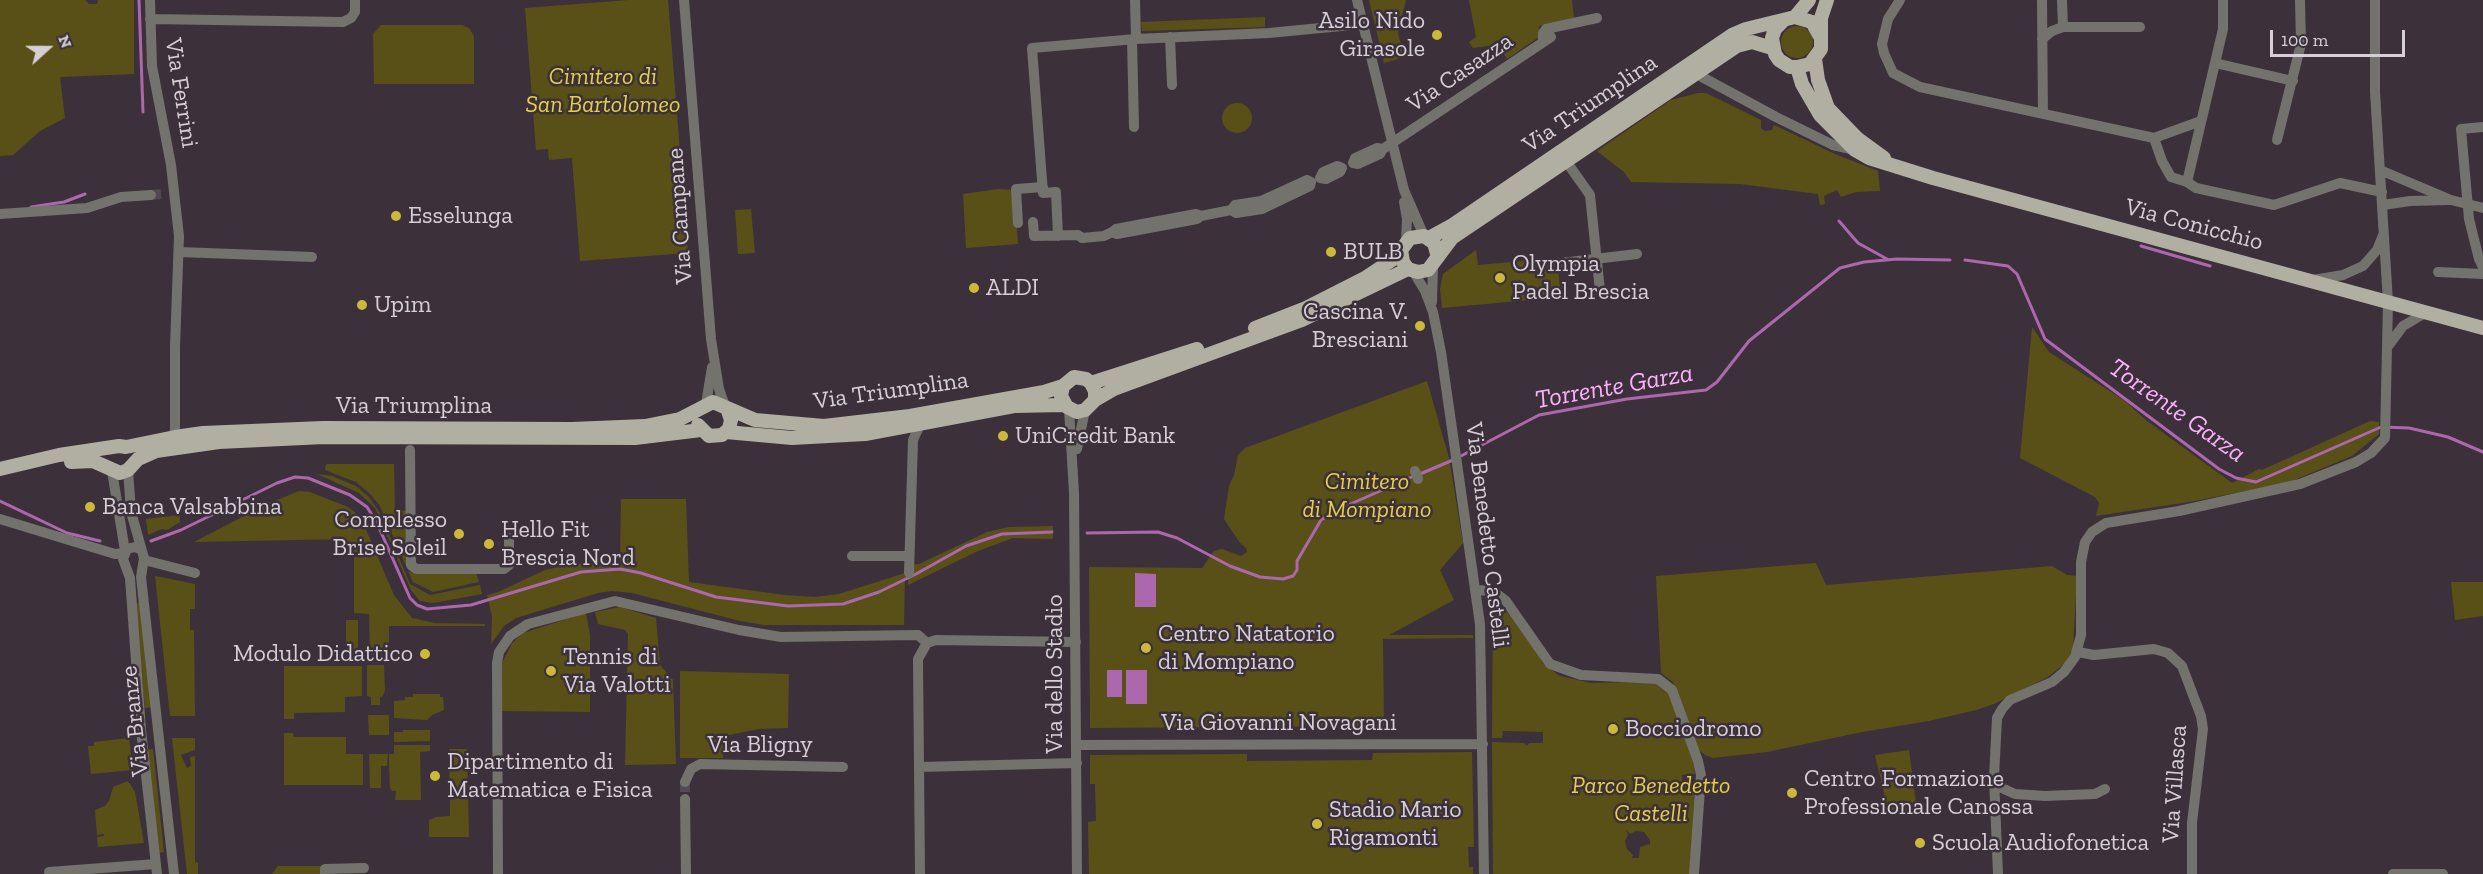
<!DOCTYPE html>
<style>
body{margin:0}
#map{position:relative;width:2483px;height:874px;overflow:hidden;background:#3c313b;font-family:"Zilla Slab",serif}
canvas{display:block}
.north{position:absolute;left:18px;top:18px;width:60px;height:60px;-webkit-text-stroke:4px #3c313b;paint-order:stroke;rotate:69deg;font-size:16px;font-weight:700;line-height:24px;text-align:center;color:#d6cfd6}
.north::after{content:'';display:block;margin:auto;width:21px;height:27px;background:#d6cfd6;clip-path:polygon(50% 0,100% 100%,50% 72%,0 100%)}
.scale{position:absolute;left:2270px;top:30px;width:135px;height:27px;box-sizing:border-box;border:3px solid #d6cfd6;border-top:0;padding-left:8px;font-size:18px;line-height:21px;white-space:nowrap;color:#d6cfd6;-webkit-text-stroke:4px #3c313b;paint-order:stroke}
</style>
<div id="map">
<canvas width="2483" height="874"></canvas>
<div class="north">N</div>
<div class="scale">100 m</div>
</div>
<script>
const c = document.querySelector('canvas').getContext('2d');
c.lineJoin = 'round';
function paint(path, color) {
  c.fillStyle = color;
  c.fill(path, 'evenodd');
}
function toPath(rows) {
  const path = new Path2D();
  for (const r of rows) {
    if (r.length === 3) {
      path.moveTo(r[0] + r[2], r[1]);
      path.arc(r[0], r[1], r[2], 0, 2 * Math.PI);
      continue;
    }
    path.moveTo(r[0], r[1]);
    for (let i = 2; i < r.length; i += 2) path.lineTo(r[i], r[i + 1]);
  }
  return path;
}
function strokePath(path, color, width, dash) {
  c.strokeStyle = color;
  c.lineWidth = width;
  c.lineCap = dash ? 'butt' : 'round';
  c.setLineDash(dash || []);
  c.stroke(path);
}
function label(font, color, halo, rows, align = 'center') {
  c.font = font + ' "Zilla Slab",serif';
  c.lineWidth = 5;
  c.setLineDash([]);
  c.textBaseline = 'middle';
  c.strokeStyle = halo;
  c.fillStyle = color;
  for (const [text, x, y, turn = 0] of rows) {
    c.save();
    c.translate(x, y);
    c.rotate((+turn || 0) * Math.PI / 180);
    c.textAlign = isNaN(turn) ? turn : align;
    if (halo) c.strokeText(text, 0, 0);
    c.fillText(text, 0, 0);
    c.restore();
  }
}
paint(toPath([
 [0,0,85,0,89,4,97,4,98,0,134,0,134,74,60,77,65,118,40,131,13,155,0,156],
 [629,0,668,0,688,253,580,261,572,158,549,160,548,149,536,150,525,8],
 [1369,0,1406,0,1398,33,1404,57,1384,63],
 [1469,0,1572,0,1574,18,1589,18,1539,26,1539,37,1507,59,1503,53,1488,46,1473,48,1469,42,1476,37],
 [1265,17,1265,27,1142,31,1141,22],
 [381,25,462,25,469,28,474,36,474,84,374,84,373,34],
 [1797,42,16],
 [1698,93,1706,93,1761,120,1761,128,1765,131,1772,130,1774,125,1835,154,1878,171,1880,191,1856,192,1841,197,1837,190,1824,196,1825,204,1820,205,1818,194,1740,184,1631,182,1624,172,1597,151,1671,100],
 [1237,118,15],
 [998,189,1014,190,1018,244,966,248,963,194],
 [751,209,755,253,738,254,735,210],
 [1476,250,1478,265,1557,258,1561,297,1442,308,1440,289,1443,274],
 [2032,327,2049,352,2125,401,2147,421,2232,483,2259,469,2262,470,2370,421,2379,422,2379,434,2352,456,2287,483,2189,502,2096,516,2099,503,2095,497,2020,458],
 [1427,381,1449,458,1463,543,1440,570,1454,600,1389,635,1473,635,1473,638,1383,639,1384,726,1090,728,1089,567,1202,568,1214,551,1222,549,1241,556,1247,552,1246,548,1240,543,1224,519,1229,486,1234,475,1238,455,1245,448],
 [326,464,394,464,395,510,407,511,406,566,380,506,370,494,356,482,325,470],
 [317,474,332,476,356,486,369,497,380,513,410,584,430,595,480,585,482,594,433,603,420,601,411,590,375,508,359,493],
 [299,491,310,492,348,507,357,514,364,525,394,595,412,618,435,623,485,624,485,626,389,626,389,654,370,655,369,614,354,613,354,550,344,539,194,542,265,505],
 [621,499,686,499,689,582,785,595,814,597,839,594,905,573,904,625,764,625,740,621,632,593,612,591,598,593,516,618,504,626,491,644,492,616,487,595,498,592,545,570,572,564,620,562],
 [180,515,180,522,167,530,162,529,148,535,146,519],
 [1053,526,1053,539,1013,538,978,551,908,585,909,565,919,564,987,532,1009,527],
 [1816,563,1826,585,2052,566,2067,575,2077,576,2073,650,2068,661,2048,677,1994,704,1976,710,1929,721,1862,732,1767,752,1713,758,1705,755,1699,750,1693,740,1673,682,1661,673,1656,576],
 [408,571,415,574,476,573,479,582,433,592,413,582],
 [155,576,195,584,195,609,190,609,190,630,194,630,195,716,170,716],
 [2451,582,2483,582,2483,616,2455,620],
 [139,602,151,707,145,708,135,605],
 [1493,604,1505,610,1529,638,1543,664,1560,676,1591,683,1646,682,1657,684,1669,694,1693,761,1695,774,1682,775,1683,787,1695,786,1690,874,1493,874,1492,742,1524,743,1527,746,1529,743,1543,743,1543,732,1503,731,1502,738,1492,738],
 [1626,830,1630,834,1636,831,1644,832,1650,840,1650,844,1640,847,1639,858,1632,858,1633,855,1627,849,1625,841,1628,835],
 [620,607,656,618,660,665,673,680,676,764,625,765,628,634,625,630,598,624,595,612],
 [586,613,590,635,590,712,502,711,502,663,512,643,523,633],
 [346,620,358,620,358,654,346,654],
 [367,665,384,665,385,690,383,696,380,697,380,705,371,705,371,697,367,696],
 [284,666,362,666,362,696,345,697,345,712,294,713,294,719,284,719],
 [680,671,789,674,788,728,759,729,724,736,723,758,680,758],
 [413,694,440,694,440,697,443,697,444,710,432,715,427,720,394,718,394,701,405,700,405,697,413,697],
 [368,715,389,715,389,735,369,735],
 [403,730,430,730,430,741,394,742,394,732,403,732],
 [284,733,293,733,294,737,346,737,346,754,363,754,363,785,284,785],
 [129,738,133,770,91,774,88,746,94,746,94,742],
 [172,738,195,738,195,750,181,755,187,768,191,766,190,757,195,756,195,862,198,863,198,874,187,874],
 [394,745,430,745,430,751,420,752,421,800,395,800,396,791,392,791,390,788,389,766,389,754,394,754],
 [153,749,164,852,158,853,147,750],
 [449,749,467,749,469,837,429,837,429,820,436,817,450,816],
 [1909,750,1917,810,1889,814,1875,755],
 [1472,752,1474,847,1468,847,1469,867,1473,867,1473,874,1089,874,1088,822,1096,821,1095,784,1090,784,1090,755,1247,754,1247,761,1372,760,1373,753],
 [369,754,388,754,387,766,381,766,381,788,370,788],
 [128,781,135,792,144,843,98,847,97,837,104,836,104,834,97,835,95,810,105,806,109,801,113,787],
 [278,866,323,866,323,874,272,874]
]), '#595018');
paint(toPath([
 [1135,573,1156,574,1156,607,1135,607],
 [1107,670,1122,670,1122,697,1107,697],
 [1126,670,1147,670,1147,704,1126,704]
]), '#ad68ad');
strokePath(toPath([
 [139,0,143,112],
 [31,207,64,202,85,194],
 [1839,221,1858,243,1887,259],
 [2141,246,2210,266],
 [1965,260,2008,266,2017,274,2045,339,2219,469,2236,478,2256,482,2381,427,2409,428,2448,437,2483,452],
 [1459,457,1539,415,1627,399,1706,390,1717,382,1749,341,1840,268,1864,262,1897,259,1950,260],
 [1420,474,1453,460],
 [0,501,67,533,100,541],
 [1087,533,1158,532,1177,538,1230,566,1260,577,1283,579,1293,576,1297,570,1297,561,1321,520,1337,510,1414,476],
 [151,541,181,530,277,483,295,477,308,478,350,495,367,507,377,523,410,598,417,605,427,609,471,605,581,572,620,569,641,573,716,597,788,606,843,604,879,592,916,574,966,546,1002,534,1052,532]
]), '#ad68ad', 3);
strokePath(toPath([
 [151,195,162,194],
 [685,782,685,799]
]), '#534952', 10, [10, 5]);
strokePath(toPath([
 [150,0,152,66,171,165,179,236,175,347,175,437],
 [684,0,711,339,719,389,725,406],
 [1135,0,1136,39],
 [1357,0,1404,190,1424,236],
 [1900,0,1888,19,1882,44,1884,53,1893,73,1920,87,2154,138,2201,121],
 [2042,0,2043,114],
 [150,19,343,22,351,18,355,12,355,0],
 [2063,27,2140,27],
 [1170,37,1172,85],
 [1132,39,1134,127],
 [2042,39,2052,31,2063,27,2062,0],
 [1543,42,1543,33,1546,29,1597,18],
 [2215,63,2293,81],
 [1697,72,1702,77,1776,117,1833,145,1855,150],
 [2483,127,2461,129,2469,219,2479,259,2483,267],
 [2154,138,2162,161,2171,177,2187,182,2196,188,2274,205,2340,183,2382,192],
 [2277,140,2301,44,2300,0],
 [1383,149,1377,148,1355,158,1353,163,1358,164,1380,154,1383,149,1551,37],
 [1566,161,1590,195,1600,291],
 [1337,166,1342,168,1340,172,1326,179,1320,178,1323,172,1337,166],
 [2380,170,2451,200,2483,208],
 [1307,180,1311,182,1310,186,1262,209,1236,213,1231,210,1235,205,1261,201,1307,180],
 [2187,182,2223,29,2223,0],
 [1404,202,1407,219,1406,240],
 [2383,205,2410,201,2448,200],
 [0,214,87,208,121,197,151,195],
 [1196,214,1201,216,1197,219,1117,234,1112,232,1116,229,1196,214],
 [1201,216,1231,210],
 [1033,222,1034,236,1078,235,1082,238,1104,236,1112,232],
 [1018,223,1016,189,1043,187],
 [1058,236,1056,192,1043,193,1032,48,1136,39,1269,33,1362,24],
 [180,252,312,257],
 [1561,263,1637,254],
 [1413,271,1425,291,1433,312,1441,352,1480,624,1484,874],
 [2438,272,2483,274],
 [2313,280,2343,275,2363,266,2377,250,2383,235],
 [1432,302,1433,267],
 [2389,345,2403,326,2425,313],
 [706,404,712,367],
 [1069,409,1074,493,1077,874],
 [1077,449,1085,410],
 [410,450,411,565,416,569,504,569,509,565,509,538],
 [128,470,131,512,144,558,141,577,174,874],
 [112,471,125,551],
 [1415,471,1418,479],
 [0,519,115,554,124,553],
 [140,549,135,547,127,549,123,559,130,578,141,730,157,874],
 [852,556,909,556],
 [144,560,195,573],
 [909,573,913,440,920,425],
 [1475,590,1493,591,1506,601,1550,664,1581,675,1658,679,1672,690,1698,761,1701,775,1694,874],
 [2078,652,2094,655,2154,649,2168,653,2182,666,2201,716,2203,729,2192,823,2192,874],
 [1077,745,1483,744],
 [919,767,1077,763],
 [685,782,691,769,700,764,843,767],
 [1995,785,2015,794,2045,796,2095,794,2105,789],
 [685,799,686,874],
 [49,872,156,864],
 [325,874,325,869,364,868],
 [498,874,497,663,499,652,510,636,528,624,615,601,739,630,781,637,918,635,927,643,936,640,1076,642],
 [920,874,918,659,927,643],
 [1998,874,1994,777,1997,718,2002,709,2010,700,2052,682,2064,672,2075,657,2081,635,2081,562,2085,542,2092,532,2106,523,2179,511,2300,484,2356,462,2371,453,2385,438,2388,302,2375,92,2375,0],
 [2393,874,2443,874]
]), '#73726c', 10);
strokePath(toPath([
 [1795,17,1809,0],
 [1782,22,1775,29,1772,38,1775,54,1779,60,1790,67,1797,67,1810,64,1821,49,1821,18,1827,0],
 [1815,59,1818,80,1828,108,1858,139,1884,158],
 [1797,67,1802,84,1820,115,1855,150,1869,158,1933,178,2483,328],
 [1429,238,1451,226,1732,35,1746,29,1795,17,1812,22,1821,38],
 [1438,257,1434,243,1424,236,1410,238,1401,250,1403,262,1408,269,1418,272,1428,270,1452,238,1737,46,1752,42,1772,48],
 [1255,328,1306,308,1365,278,1401,254],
 [1091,383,1197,349],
 [1063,386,1061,396,1067,407,1077,412,1085,410,1095,400,1114,389,1302,320,1408,269],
 [698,425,709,436,722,435,729,429,731,420,727,408],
 [726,432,792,438,865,434,1014,406,1064,405],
 [71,462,93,461,120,473,128,470,138,459,156,451,219,442,324,437,635,438,701,430],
 [0,469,59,455,119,446,126,447,175,437,203,433,323,428,572,429,645,426,680,419,713,402,755,420,824,426,910,416,1044,392,1063,386,1074,377,1086,379,1091,383,1095,391,1095,400]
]), '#b1afa1', 14);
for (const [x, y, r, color] of [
 [1437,35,6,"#ccb939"],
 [396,216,6,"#ccb939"],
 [1331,252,6,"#ccb939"],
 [1500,278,6,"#ccb939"],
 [974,288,6,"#ccb939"],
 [362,305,6,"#ccb939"],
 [1420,326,6,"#ccb939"],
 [1003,436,6,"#ccb939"],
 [90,507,6,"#ccb939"],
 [459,534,6,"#ccb939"],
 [489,544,6,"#ccb939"],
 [1146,648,6,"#ccb939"],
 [425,654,6,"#ccb939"],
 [551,671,6,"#ccb939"],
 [1613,729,6,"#ccb939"],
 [435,776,6,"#ccb939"],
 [1792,793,6,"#ccb939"],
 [1317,824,6,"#ccb939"],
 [1920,843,6,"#ccb939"]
]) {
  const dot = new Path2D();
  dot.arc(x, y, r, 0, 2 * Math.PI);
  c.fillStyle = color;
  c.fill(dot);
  strokePath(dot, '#3c313b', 2);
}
label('24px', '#d6cfd6', '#3c313b', [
 ["Asilo Nido",1425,21,"right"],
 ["Girasole",1425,49,"right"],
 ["Esselunga",408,216],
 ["BULB",1343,252],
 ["Olympia",1512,264],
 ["Padel Brescia",1512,292],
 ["ALDI",986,288],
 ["Upim",374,305],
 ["Cascina V.",1408,312,"right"],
 ["Bresciani",1408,340,"right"],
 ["UniCredit Bank",1015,436],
 ["Banca Valsabbina",102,507],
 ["Complesso",447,520,"right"],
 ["Brise Soleil",447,548,"right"],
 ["Hello Fit",501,530],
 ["Brescia Nord",501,558],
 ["Centro Natatorio",1158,634],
 ["di Mompiano",1158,662],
 ["Modulo Didattico",413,654,"right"],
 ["Tennis di",563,657],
 ["Via Valotti",563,685],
 ["Bocciodromo",1625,729],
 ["Dipartimento di",447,762],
 ["Matematica e Fisica",447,790],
 ["Centro Formazione",1804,779],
 ["Professionale Canossa",1804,807],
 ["Stadio Mario",1329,810],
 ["Rigamonti",1329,838],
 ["Scuola Audiofonetica",1932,843]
], 'left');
label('24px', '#d6cfd6', '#3c313b', [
 ["Via Casazza",1460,73,-34],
 ["Via Ferrini",181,93,81],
 ["Via Triumplina",1590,104,-34],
 ["Via Campane",680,216,-94],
 ["Via Conicchio",2194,225,15],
 ["Via Triumplina",891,391,-8],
 ["Via Triumplina",414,406],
 ["Via Benedetto Castelli",1487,535,83],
 ["Via dello Stadio",1055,674,-90],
 ["Via Branze",135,721,-96],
 ["Via Giovanni Novagani",1279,723],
 ["Via Bligny",760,745],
 ["Via Villasca",2175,784,-86]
]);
label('italic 24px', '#e4d040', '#3c313b', [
 ["Cimitero di",603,77],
 ["San Bartolomeo",603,105],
 ["Cimitero",1367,482],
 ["di Mompiano",1367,510],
 ["Parco Benedetto",1651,786],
 ["Castelli",1651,814]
]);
label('italic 26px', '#fbb1fa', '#3c313b', [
 ["Torrente Garza",1614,387,-10],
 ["Torrente Garza",2177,411,35]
]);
</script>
